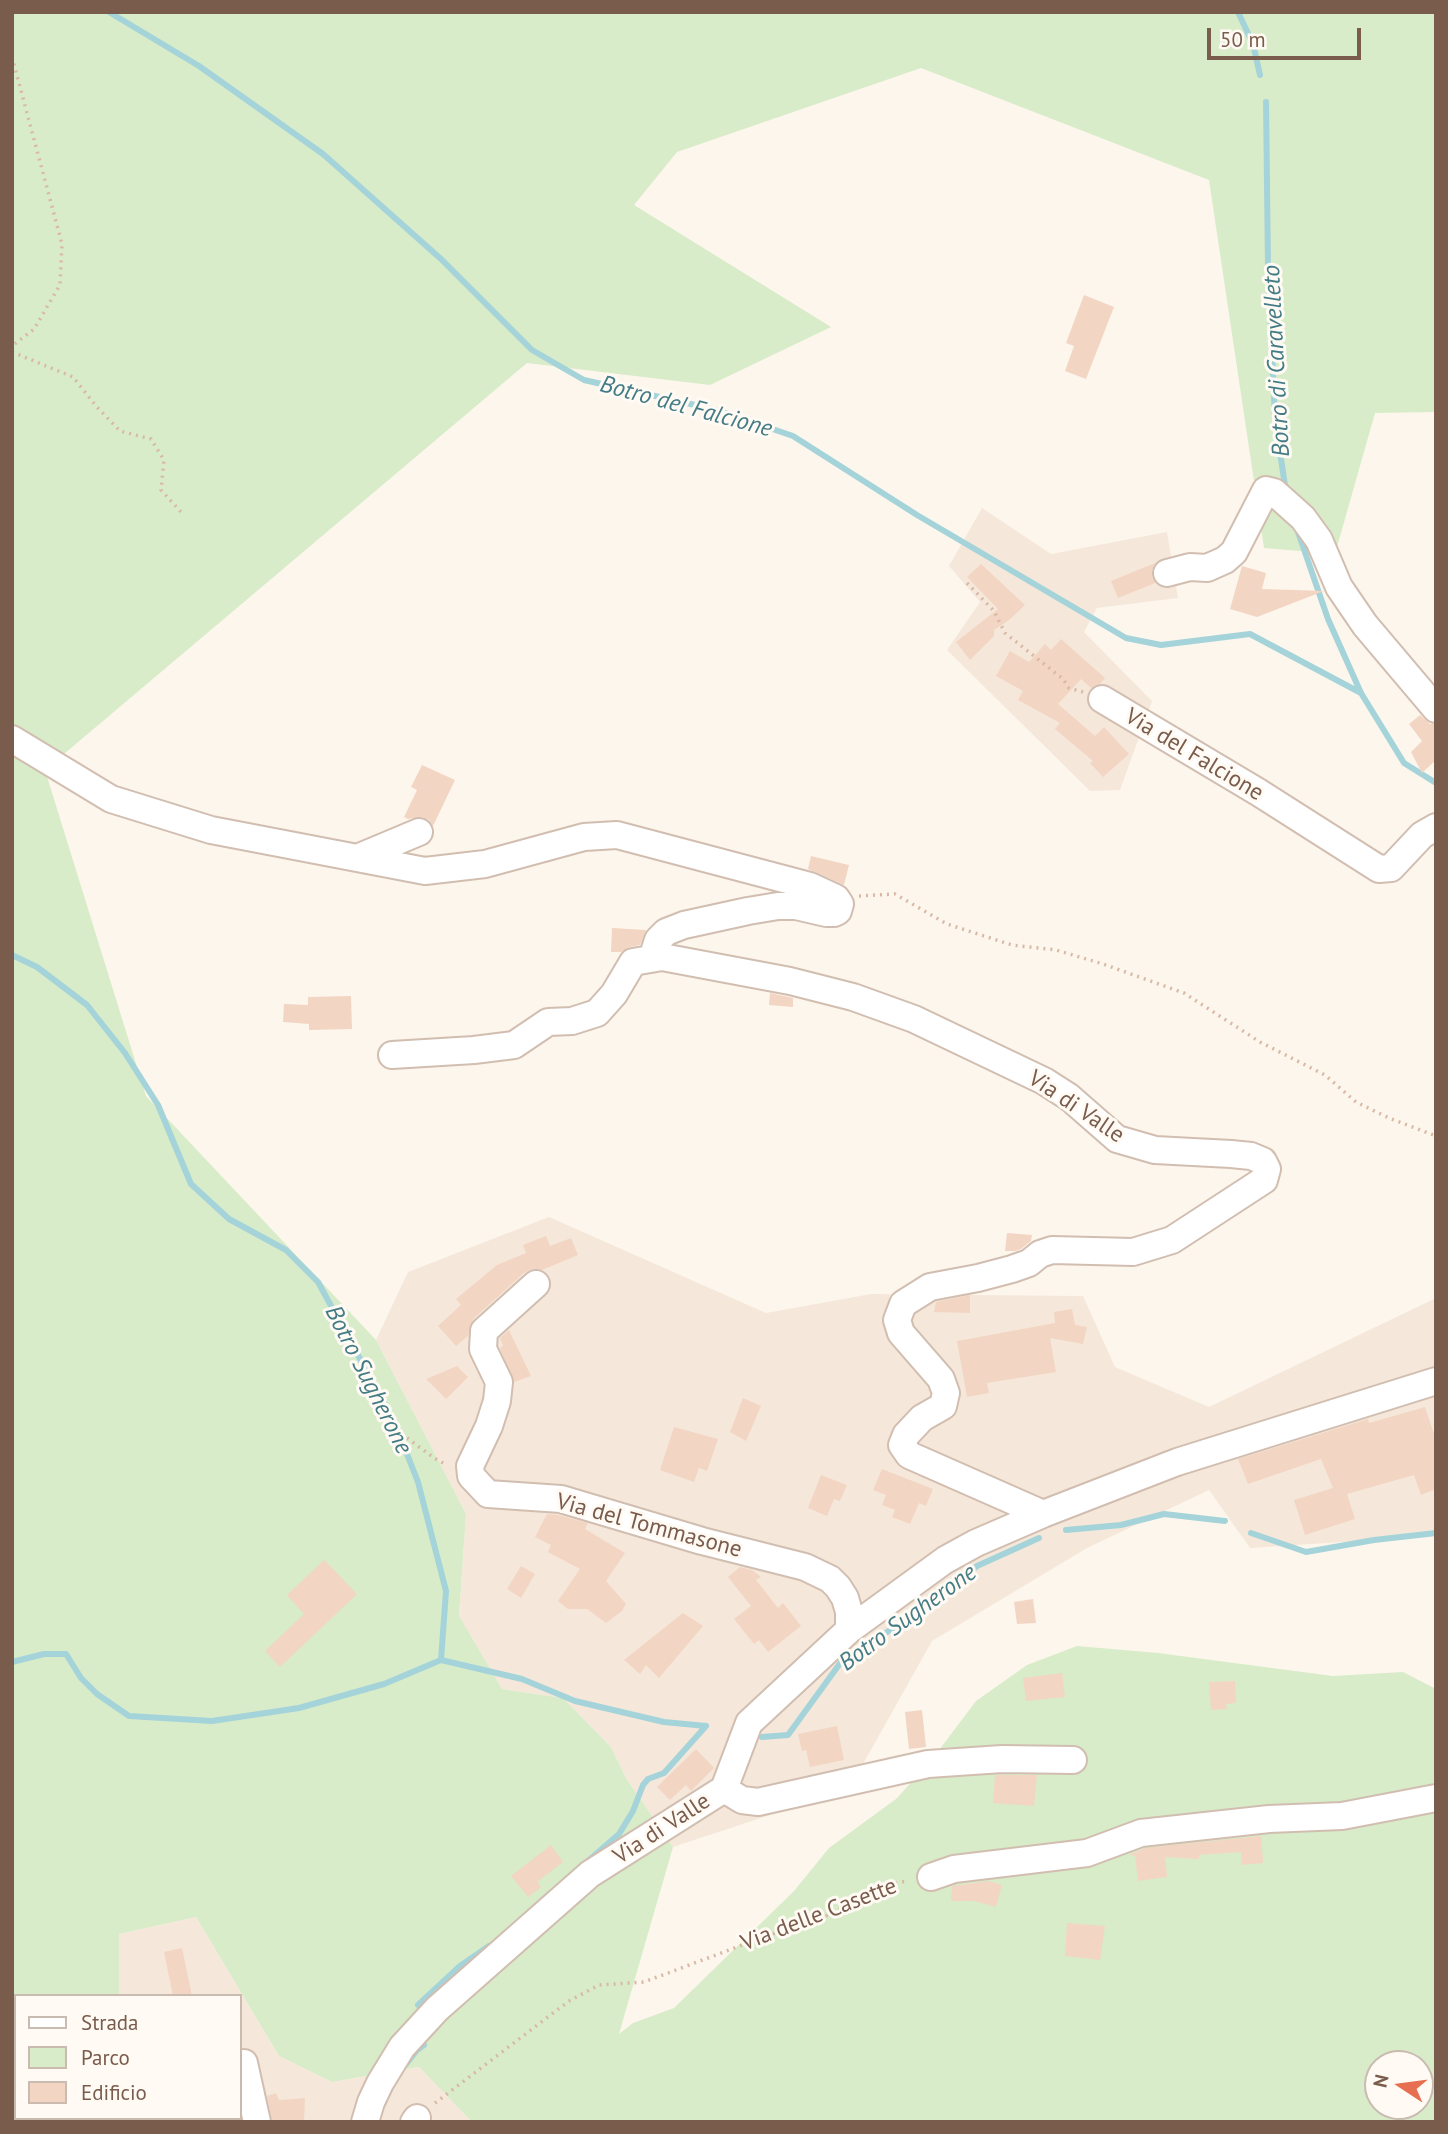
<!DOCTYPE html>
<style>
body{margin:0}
#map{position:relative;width:1448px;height:2134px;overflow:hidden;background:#fdf6ec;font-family:"PT Sans",sans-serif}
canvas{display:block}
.frame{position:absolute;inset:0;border:14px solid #7a5c4d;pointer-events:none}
.legend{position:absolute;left:14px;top:1994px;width:228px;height:126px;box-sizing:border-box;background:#fffaf3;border:2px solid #cabbb1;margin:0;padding:9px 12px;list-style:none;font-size:21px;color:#7a5c4d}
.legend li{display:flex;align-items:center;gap:14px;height:35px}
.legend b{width:35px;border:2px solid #cabbb1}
.north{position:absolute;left:1364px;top:2050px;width:70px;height:70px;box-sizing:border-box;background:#fffaf3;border:2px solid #cabbb1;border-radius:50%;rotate:283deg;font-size:19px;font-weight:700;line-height:28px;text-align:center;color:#7a5c4d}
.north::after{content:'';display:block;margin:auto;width:24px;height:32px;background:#e76f51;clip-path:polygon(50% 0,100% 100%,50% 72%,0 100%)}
.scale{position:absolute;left:1207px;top:28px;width:154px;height:32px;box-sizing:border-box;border:4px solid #7a5c4d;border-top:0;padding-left:9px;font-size:21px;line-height:24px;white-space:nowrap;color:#7a5c4d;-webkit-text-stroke:5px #fffaf3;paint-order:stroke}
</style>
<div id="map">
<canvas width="1448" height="2134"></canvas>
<div class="frame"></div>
<ul class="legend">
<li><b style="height:9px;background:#fff"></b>Strada</li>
<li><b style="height:19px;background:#d8ecc9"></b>Parco</li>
<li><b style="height:19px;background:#f3d5c3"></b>Edificio</li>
</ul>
<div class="north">N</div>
<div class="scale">50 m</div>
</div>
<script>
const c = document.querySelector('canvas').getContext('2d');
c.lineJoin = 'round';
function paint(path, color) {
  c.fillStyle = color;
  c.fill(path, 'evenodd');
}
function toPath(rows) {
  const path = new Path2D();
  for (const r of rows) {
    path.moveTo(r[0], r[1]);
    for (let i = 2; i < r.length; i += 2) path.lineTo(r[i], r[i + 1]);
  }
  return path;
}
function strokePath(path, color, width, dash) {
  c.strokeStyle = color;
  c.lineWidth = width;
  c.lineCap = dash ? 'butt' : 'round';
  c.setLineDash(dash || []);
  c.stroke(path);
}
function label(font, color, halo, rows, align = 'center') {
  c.font = font + ' "PT Sans",sans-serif';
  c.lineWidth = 6;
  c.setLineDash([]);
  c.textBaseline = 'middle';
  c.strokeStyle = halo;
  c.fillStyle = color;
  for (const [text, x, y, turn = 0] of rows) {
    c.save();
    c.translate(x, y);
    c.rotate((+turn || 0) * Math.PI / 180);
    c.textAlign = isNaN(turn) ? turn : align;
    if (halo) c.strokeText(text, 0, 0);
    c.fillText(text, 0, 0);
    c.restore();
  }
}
paint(toPath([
 [982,508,1051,554,1167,532,1178,598,1097,608,1084,632,1152,701,1120,790,1090,791,947,650,980,602,949,566],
 [549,1217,766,1313,871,1294,1083,1296,1115,1367,1209,1407,1436,1298,1436,1536,1250,1548,1209,1490,1087,1548,932,1641,849,1789,673,1847,626,1778,611,1747,563,1698,502,1689,459,1617,466,1514,376,1340,408,1272],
 [196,1917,279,2056,332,2082,419,2067,472,2122,122,2122,122,2118,240,2118,240,1996,119,1996,119,1934]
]), '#f5e8da');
paint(toPath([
 [12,12,1436,12,1436,412,1375,413,1335,554,1264,548,1209,180,921,68,677,152,634,205,831,327,710,385,527,363,45,770,146,1096,376,1340,466,1514,459,1616,502,1689,563,1698,611,1747,626,1778,673,1847,619,2034,633,2023,674,2008,794,1891,829,1848,896,1799,930,1762,976,1701,1027,1665,1077,1646,1158,1653,1333,1676,1403,1672,1436,1689,1436,2122,472,2122,419,2067,332,2082,279,2056,196,1917,119,1934,119,1996,16,1996,16,2118,122,2118,122,2122,12,2122],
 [1378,2064,1420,2064,1420,2106,1378,2106]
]), '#d8ecc9');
strokePath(toPath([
 [109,12,199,66,323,154,441,259,532,350,584,380,717,410,793,436,917,515,1126,638,1161,645,1250,634,1361,693],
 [1238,12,1253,44,1260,75],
 [1266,102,1268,267,1275,419,1286,492],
 [1297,529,1328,619,1361,693,1404,763,1436,783],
 [12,955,37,967,87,1005,125,1053,158,1105,191,1184,229,1219,286,1250,318,1282,394,1421,418,1482,446,1591,441,1660],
 [1066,1530,1121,1525,1164,1514,1225,1521],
 [1251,1533,1306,1552,1374,1540,1436,1533],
 [441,1660,522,1679,575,1701,664,1722,706,1726],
 [12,1662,44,1654,66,1654,81,1678,97,1694,129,1716,212,1721,299,1708,384,1684,441,1660],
 [762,1737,788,1735,841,1662,904,1621,977,1566,1039,1538],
 [588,1861,619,1834,633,1811,643,1785,648,1779,664,1773,706,1726],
 [418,2005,460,1966,489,1946],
 [407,2063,417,2050,424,2045]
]), '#a5d3da', 6);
paint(toPath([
 [1084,295,1114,307,1086,379,1065,371,1074,346,1066,343],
 [1155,563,1152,570,1152,576,1155,583,1118,598,1111,581],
 [981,564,1025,605,1009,620,994,630,994,636,970,660,956,642,998,609,967,577],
 [1242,566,1266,573,1262,589,1324,591,1257,617,1230,609],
 [1061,639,1105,678,1100,684,1091,688,1081,679,1058,704,1095,736,1104,727,1129,754,1103,777,1090,763,1093,761,1055,729,1060,723,1018,700,1023,691,996,676,1010,651,1029,662,1045,644,1051,650],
 [1420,715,1430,724,1436,724,1436,760,1422,773,1411,752,1422,741,1409,724],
 [422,765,455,780,433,826,429,820,422,817,408,819,404,817,417,790,411,787],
 [811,856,849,865,844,885,808,869],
 [612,928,646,930,640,945,630,947,621,952,611,952],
 [770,993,793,998,793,1007,769,1005],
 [351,996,352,1029,309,1030,309,1024,283,1022,284,1004,308,1005,308,997],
 [1007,1233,1032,1235,1031,1241,1021,1249,1015,1251,1005,1251],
 [546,1236,550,1246,571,1238,578,1255,542,1270,533,1269,525,1272,473,1319,469,1329,468,1336,456,1346,438,1326,461,1305,456,1299,497,1265,526,1253,523,1245],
 [970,1295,970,1313,934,1312,936,1302],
 [1072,1309,1075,1325,1087,1327,1083,1344,1050,1338,1056,1372,987,1383,989,1393,967,1397,957,1341,1055,1323,1054,1312],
 [509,1330,531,1376,514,1382,500,1348,503,1346,500,1338],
 [457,1366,468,1377,446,1399,426,1379],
 [743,1398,761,1406,746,1441,730,1432],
 [1425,1407,1436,1440,1436,1489,1421,1495,1414,1475,1347,1494,1355,1519,1305,1535,1294,1500,1333,1488,1321,1459,1248,1484,1238,1459,1368,1419,1369,1423],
 [674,1427,718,1439,707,1471,699,1468,694,1482,660,1470],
 [882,1469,933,1489,926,1506,919,1503,910,1524,892,1517,895,1510,882,1505,886,1495,873,1490],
 [821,1475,847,1485,840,1501,834,1499,827,1516,808,1508],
 [547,1514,558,1515,588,1523,585,1529,625,1553,606,1581,626,1604,622,1611,606,1623,587,1609,568,1609,558,1601,580,1569,548,1552,551,1545,535,1537],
 [324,1560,357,1594,280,1667,265,1651,304,1614,287,1595],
 [521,1566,535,1574,521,1598,507,1589],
 [740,1567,752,1570,761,1577,756,1580,778,1608,783,1603,801,1626,768,1652,759,1640,754,1644,734,1619,751,1606,728,1577],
 [1033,1599,1036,1623,1017,1624,1014,1602],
 [683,1613,703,1626,659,1678,646,1665,640,1674,624,1660],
 [1062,1673,1065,1697,1026,1701,1023,1678],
 [1235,1681,1236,1703,1226,1704,1227,1709,1211,1710,1209,1682],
 [922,1710,926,1747,909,1749,905,1712],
 [837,1726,844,1760,810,1767,806,1750,802,1751,798,1734],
 [696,1749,714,1768,691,1791,686,1785,670,1800,657,1787],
 [995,1775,1037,1775,1034,1806,993,1803],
 [1261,1836,1263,1863,1242,1865,1241,1852,1199,1855,1199,1859,1165,1857,1167,1877,1138,1881,1135,1856,1129,1855,1145,1848],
 [551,1845,563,1862,537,1882,541,1887,528,1897,511,1876],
 [989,1881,1002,1885,996,1907,974,1901,951,1901,952,1886],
 [1067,1923,1105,1926,1100,1960,1065,1956],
 [182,1948,192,1996,173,1996,164,1952],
 [276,2093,279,2100,305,2098,304,2122,272,2122,267,2096]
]), '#f3d5c3');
const minor = toPath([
 [1167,573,1190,567,1207,568,1225,560,1234,552,1266,490,1274,492,1303,518,1319,540,1339,587,1365,625,1436,709],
 [1102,699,1258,792,1379,869,1391,868,1422,835,1436,827],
 [12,739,111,799,211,830,425,871,485,864,584,837,617,835,810,886,836,898,840,904,838,911,834,913,826,913,796,906,778,906,748,911,684,925,666,932,658,940,655,949,662,957,790,981,853,997,914,1019,1044,1081,1069,1097,1117,1139,1155,1150,1231,1154,1251,1156,1263,1161,1267,1169,1264,1180,1172,1240,1133,1252,1052,1250,1040,1254,1029,1263,1012,1269,978,1278,930,1287,903,1304,897,1320,901,1333,941,1379,946,1393,943,1406,922,1418,906,1435,902,1445,909,1455,1043,1514],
 [357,858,419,832],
 [392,1055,474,1050,514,1045,548,1022,572,1021,597,1013,614,994,633,962,662,957],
 [536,1284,484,1331,483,1349,499,1382,497,1401,489,1426,470,1466,471,1476,488,1494,561,1499,702,1541,805,1567,830,1579,838,1587,845,1598,849,1612,849,1630],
 [724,1789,742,1800,758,1802,928,1764,1002,1759,1073,1760],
 [931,1877,954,1869,1087,1853,1141,1833,1269,1819,1342,1816,1436,1798],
 [244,2063,257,2122],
 [178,2118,179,2122],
 [365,2122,371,2102,380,2083,402,2047,437,2009,590,1874,724,1789,749,1723,849,1630,945,1560,976,1543,1043,1514,1177,1462,1436,1381],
 [414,2122,417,2118]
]);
strokePath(minor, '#d1beb0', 30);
strokePath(toPath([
 [12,57,62,244,60,285,34,329,12,346],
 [12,352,73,377,96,406,120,431,151,439,164,460,161,490,181,512],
 [967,583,994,611,1005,633,1063,679,1069,688,1083,692],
 [859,896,895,894,947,924,1012,945,1056,950,1103,964,1184,993,1260,1042,1325,1075,1356,1102,1389,1118,1436,1136],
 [407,1438,434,1458,447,1465],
 [435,2103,569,2001,599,1985,644,1982,761,1938,831,1914,890,1884,908,1881]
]), '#d9b8a5', 3.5, [2, 5]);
strokePath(minor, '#fff', 26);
label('23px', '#7a5c4d', '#fffaf3', [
 ["Via del Falcione",1194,755,31],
 ["Via di Valle",1076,1107,34],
 ["Via del Tommasone",649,1526,15],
 ["Via di Valle",662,1829,-33],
 ["Via delle Casette",819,1915,-21]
]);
label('italic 24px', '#437c86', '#fffaf3', [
 ["Botro di Caravelleto",1277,361,-93],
 ["Botro del Falcione",686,407,15],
 ["Botro Sugherone",368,1380,63],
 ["Botro Sugherone",908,1618,-36]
]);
</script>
